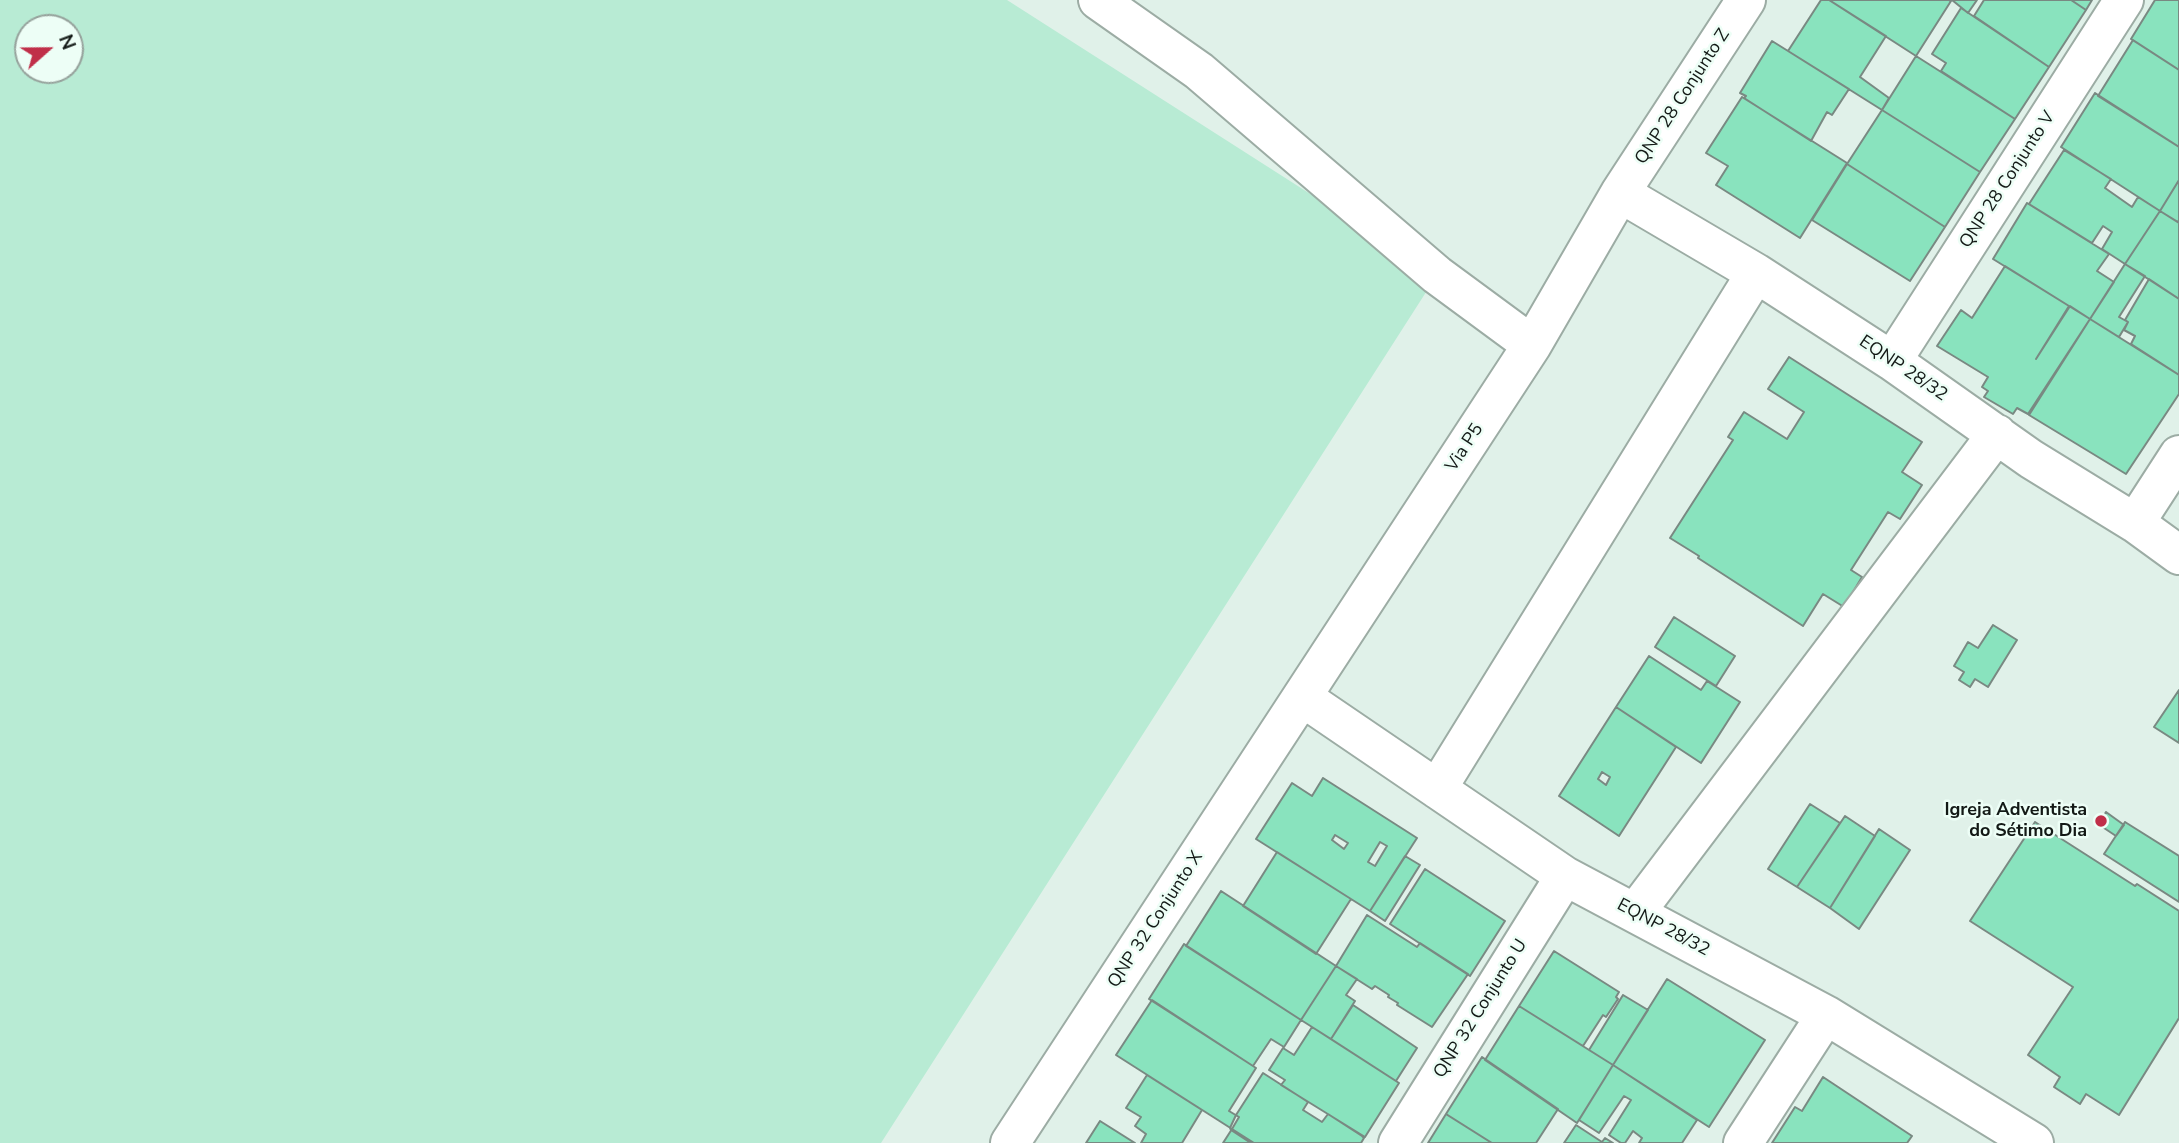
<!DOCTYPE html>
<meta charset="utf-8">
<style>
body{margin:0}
#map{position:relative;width:2179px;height:1143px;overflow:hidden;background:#e0f1e9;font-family:"Nunito Sans",sans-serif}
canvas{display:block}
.north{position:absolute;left:14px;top:14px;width:70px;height:70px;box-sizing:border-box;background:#edfef6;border:2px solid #96a29c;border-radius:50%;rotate:69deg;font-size:19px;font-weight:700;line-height:28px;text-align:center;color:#131916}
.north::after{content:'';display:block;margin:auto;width:24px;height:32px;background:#c02f49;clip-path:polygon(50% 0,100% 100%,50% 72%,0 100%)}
</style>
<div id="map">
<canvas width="2179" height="1143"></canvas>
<div class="north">N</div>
</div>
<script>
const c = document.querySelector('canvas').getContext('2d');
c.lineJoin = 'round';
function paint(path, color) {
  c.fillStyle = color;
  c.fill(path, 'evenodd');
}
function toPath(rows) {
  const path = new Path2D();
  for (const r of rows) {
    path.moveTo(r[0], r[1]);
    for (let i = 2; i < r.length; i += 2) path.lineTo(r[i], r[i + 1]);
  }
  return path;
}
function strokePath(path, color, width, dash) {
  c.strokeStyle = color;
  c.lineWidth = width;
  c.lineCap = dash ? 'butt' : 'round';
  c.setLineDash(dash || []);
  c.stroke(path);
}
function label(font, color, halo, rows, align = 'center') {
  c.font = font + ' "Nunito Sans",sans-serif';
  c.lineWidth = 5;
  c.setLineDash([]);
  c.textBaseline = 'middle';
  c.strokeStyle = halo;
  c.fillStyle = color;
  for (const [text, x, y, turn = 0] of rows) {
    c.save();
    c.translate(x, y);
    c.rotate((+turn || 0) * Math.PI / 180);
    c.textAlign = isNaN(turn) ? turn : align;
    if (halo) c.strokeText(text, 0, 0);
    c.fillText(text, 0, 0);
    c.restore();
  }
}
paint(toPath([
 [0,0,1007,0,1437,275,881,1143,0,1143],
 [28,28,70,28,70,70,28,70]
]), '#b8ebd4');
const building = toPath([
 [1821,0,1829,0,1886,36,1860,77,1889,98,1882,110,1788,51,1821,0],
 [1829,0,1949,0,1951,1,1916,56,1829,0],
 [1952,0,1977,0,1968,13,1952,0],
 [1984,0,2071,0,2086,10,2049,67,1974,16,1984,0],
 [2071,0,2092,0,2086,10,2071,0],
 [2155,0,2179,0,2179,70,2131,39,2155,0],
 [1961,8,2049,67,2015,119,1941,71,1946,63,1932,54,1961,8],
 [2133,40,2179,70,2179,147,2098,96,2133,40],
 [1772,41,1849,89,1832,115,1827,112,1811,141,1744,98,1746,96,1740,93,1772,41],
 [1916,56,2015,119,1980,172,1882,110,1916,56],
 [2095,93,2179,147,2179,180,2160,211,2061,147,2095,93],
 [1742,97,1847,163,1800,238,1716,185,1728,166,1706,153,1742,97],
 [1882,110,1980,172,1945,227,1847,164,1882,110],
 [2064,150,2111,179,2105,188,2132,207,2138,197,2160,211,2125,264,2102,249,2112,232,2103,226,2092,243,2029,204,2064,150],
 [1847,164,1945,227,1910,281,1812,220,1847,164],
 [2179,180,2179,220,2178,222,2160,211,2179,180],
 [2027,203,2109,254,2097,271,2114,282,2090,319,1993,259,2027,203],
 [2160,211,2179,223,2179,299,2125,264,2160,211],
 [2125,264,2145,276,2119,317,2128,322,2119,337,2090,319,2125,264],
 [2005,266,2069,306,2036,359,2070,306,2090,319,2028,414,2017,408,2013,414,1984,397,1988,391,1982,387,1988,377,1937,346,1961,310,1972,318,2005,266],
 [2149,279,2179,299,2179,375,2131,344,2135,336,2124,330,2128,322,2125,320,2149,279],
 [2090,319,2179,375,2179,394,2126,474,2029,415,2090,319],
 [1789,357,1922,442,1902,472,1922,485,1900,519,1888,512,1851,570,1862,577,1844,607,1823,594,1803,626,1698,558,1699,556,1670,538,1733,440,1728,437,1744,412,1787,439,1804,412,1768,389,1789,357],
 [1674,617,1735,656,1716,686,1655,647,1674,617],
 [1993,625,2017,640,1988,687,1975,679,1970,687,1959,680,1964,672,1954,666,1968,642,1978,648,1993,625],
 [1649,656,1701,690,1707,681,1740,702,1701,763,1616,707,1649,656],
 [2179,690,2179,743,2154,727,2179,690],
 [1616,707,1676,747,1619,836,1559,796,1616,707],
 [1602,772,1610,777,1606,785,1598,779,1602,772],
 [1323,778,1417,838,1370,911,1256,839,1292,783,1312,796,1323,778],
 [1335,835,1348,843,1344,849,1332,840,1335,835],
 [1380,842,1387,846,1375,866,1368,862,1380,842],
 [1810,804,1840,823,1797,887,1768,869,1810,804],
 [2106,812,2124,825,2116,836,2098,824,2106,812],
 [1845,816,1875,836,1830,908,1797,887,1845,816],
 [2035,822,2135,886,2137,884,2179,911,2179,1018,2119,1115,2086,1094,2080,1104,2054,1087,2060,1077,2028,1055,2073,987,1970,921,2035,822],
 [2125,822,2179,856,2179,902,2104,854,2125,822],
 [1879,829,1910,850,1859,929,1830,908,1879,829],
 [1277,852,1351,899,1316,954,1243,906,1277,852],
 [1405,856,1420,865,1385,921,1370,911,1405,856],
 [1425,869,1505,921,1470,976,1390,924,1425,869],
 [1221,891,1336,966,1301,1020,1186,946,1221,891],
 [1367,915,1417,947,1420,943,1468,974,1432,1027,1397,1005,1398,1003,1388,997,1389,995,1375,986,1372,989,1336,966,1367,915],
 [1184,944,1301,1020,1284,1047,1271,1039,1253,1066,1149,999,1184,944],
 [1554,951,1619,992,1616,997,1618,999,1606,1017,1603,1015,1583,1046,1519,1006,1554,951],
 [1336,966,1357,979,1346,995,1355,1001,1331,1039,1301,1020,1336,966],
 [1667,979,1765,1040,1709,1127,1613,1065,1667,979],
 [1623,995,1648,1010,1613,1065,1589,1050,1623,995],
 [1152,1000,1256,1068,1229,1111,1239,1117,1232,1129,1116,1055,1152,1000],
 [1353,1005,1417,1048,1396,1081,1331,1039,1353,1005],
 [1519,1006,1613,1065,1577,1123,1485,1060,1519,1006],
 [1312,1027,1399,1083,1365,1137,1281,1085,1285,1080,1269,1070,1283,1048,1294,1055,1312,1027],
 [1482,1057,1558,1109,1536,1143,1492,1143,1446,1114,1482,1057],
 [1613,1065,1697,1120,1682,1143,1639,1143,1642,1138,1633,1131,1625,1143,1621,1143,1609,1135,1631,1100,1624,1096,1599,1133,1579,1120,1613,1065],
 [1263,1073,1308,1102,1303,1110,1322,1122,1328,1114,1362,1136,1364,1138,1361,1143,1251,1143,1231,1130,1230,1128,1236,1115,1263,1073],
 [1147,1075,1202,1110,1182,1143,1141,1143,1146,1134,1135,1126,1141,1117,1126,1108,1147,1075],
 [1823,1077,1912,1136,1907,1143,1772,1143,1795,1107,1802,1111,1823,1077],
 [1446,1114,1449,1116,1492,1143,1428,1143,1446,1114],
 [1100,1121,1135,1143,1086,1143,1100,1121],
 [1576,1125,1602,1142,1605,1138,1613,1143,1564,1143,1576,1125],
 [1232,1129,1254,1143,1223,1143,1232,1129]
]);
paint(building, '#89e3be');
strokePath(building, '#798982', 2);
const minor = toPath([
 [1098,0,1199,71,1437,275,1532,345],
 [1620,193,1756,273,1892,361,2031,459,2135,523,2179,555],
 [1892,361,2124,0],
 [2135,523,2179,455],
 [1302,697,1565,876,1826,1015,2034,1143],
 [1437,789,1756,273],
 [1635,913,1997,434],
 [1010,1143,1532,345,1620,193,1746,0],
 [1398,1143,1565,876],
 [1743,1143,1826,1015]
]);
strokePath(minor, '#9caca4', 42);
strokePath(minor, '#fff', 38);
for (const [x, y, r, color] of [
 [2101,821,7,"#c02f49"]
]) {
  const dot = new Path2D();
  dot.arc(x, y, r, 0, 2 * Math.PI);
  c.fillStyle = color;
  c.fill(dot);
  strokePath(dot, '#edfef6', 2.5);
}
label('18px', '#131916', '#edfef6', [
 ["QNP 28 Conjunto Z",1683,97,-57],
 ["QNP 28 Conjunto V",2008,180,-57],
 ["EQNP 28/32",1903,369,34],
 ["Via P5",1465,448,-57],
 ["QNP 32 Conjunto X",1156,920,-57],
 ["EQNP 28/32",1663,928,28],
 ["QNP 32 Conjunto U",1481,1009,-58]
]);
label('bold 18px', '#131916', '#edfef6', [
 ["Igreja Adventista",2087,811],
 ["do Sétimo Dia",2087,832]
], 'right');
</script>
